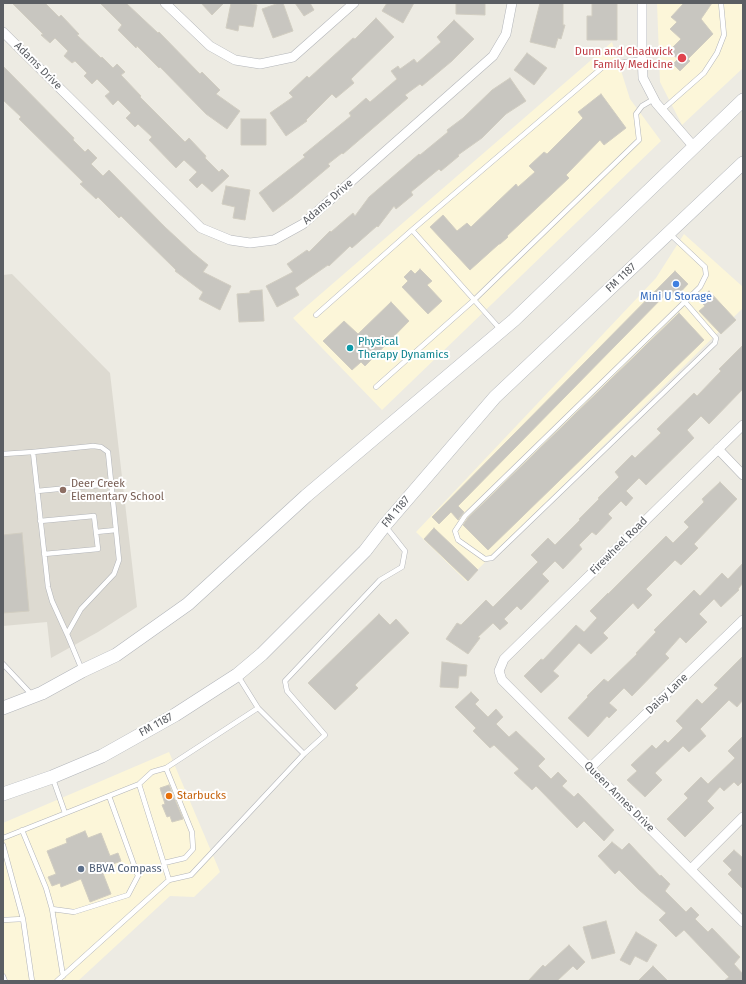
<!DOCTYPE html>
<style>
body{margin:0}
#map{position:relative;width:746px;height:984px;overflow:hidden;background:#edebe3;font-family:"Fira Sans",sans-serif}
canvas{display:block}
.frame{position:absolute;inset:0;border:4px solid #5b5e63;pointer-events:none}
</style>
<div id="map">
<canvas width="746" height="984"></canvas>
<div class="frame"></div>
</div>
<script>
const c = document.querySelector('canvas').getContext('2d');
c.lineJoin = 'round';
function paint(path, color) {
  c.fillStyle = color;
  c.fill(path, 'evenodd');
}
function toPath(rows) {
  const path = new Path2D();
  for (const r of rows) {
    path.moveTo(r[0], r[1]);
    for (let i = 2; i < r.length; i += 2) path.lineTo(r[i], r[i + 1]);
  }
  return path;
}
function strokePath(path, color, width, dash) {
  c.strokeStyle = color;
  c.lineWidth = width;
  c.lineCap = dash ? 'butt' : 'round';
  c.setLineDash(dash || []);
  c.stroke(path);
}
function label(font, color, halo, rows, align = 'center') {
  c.font = font + ' "Fira Sans",sans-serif';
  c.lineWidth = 4;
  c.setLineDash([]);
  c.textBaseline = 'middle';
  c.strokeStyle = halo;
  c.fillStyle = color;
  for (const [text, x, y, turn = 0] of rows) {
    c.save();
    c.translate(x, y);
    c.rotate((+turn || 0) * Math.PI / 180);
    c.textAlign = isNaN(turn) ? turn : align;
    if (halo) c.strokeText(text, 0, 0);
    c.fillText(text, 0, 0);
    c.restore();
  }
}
paint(toPath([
 [657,3,743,3,743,68,682,125,660,82],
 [612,42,630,99,661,141,382,410,293,318],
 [684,234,743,287,743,308,466,581,416,532,656,278],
 [169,752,220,872,194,897,170,896,78,981,3,981,3,823]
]), '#fcf6d9');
paint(toPath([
 [12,274,110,373,137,607,98,632,51,658,47,622,3,626,3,275]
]), '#dddad1');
const building = toPath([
 [12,3,45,3,59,17,61,15,79,34,77,35,101,58,102,57,113,68,117,64,125,72,121,75,141,96,140,97,185,142,189,138,206,156,205,158,219,172,222,169,229,176,212,192,202,183,197,188,189,180,197,172,184,160,176,168,149,140,152,137,138,124,135,127,126,118,131,113,118,100,113,105,105,96,110,92,97,79,92,84,84,76,87,73,75,61,72,63,64,56,68,51,55,38,50,43,41,35,43,34,12,3],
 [100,3,126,3,158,33,159,32,200,74,202,72,220,90,216,94,240,111,227,129,206,114,160,67,159,68,137,46,136,48,118,30,122,25,100,3],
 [201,3,224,3,212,15,201,3],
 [231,3,246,3,257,5,253,27,239,25,238,31,226,28,231,3],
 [279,3,283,3,293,31,273,38,262,9,279,3],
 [295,3,310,3,314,10,304,16,295,3],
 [387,3,414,3,403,23,382,11,387,3],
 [456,3,485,3,485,15,456,14,456,3],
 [540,3,563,3,563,25,565,25,561,39,558,38,555,48,530,42,540,3],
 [592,3,617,3,617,40,587,40,587,16,592,16,592,3],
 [684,3,712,3,701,19,713,34,688,59,690,61,680,71,673,64,678,59,669,51,681,39,670,29,677,22,671,17,684,3],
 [376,18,394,37,351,79,354,83,336,98,332,94,306,120,307,121,286,136,270,113,293,97,289,93,307,76,309,78,353,38,355,39,376,18],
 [454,20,474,39,452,61,422,86,420,84,405,95,408,98,343,154,342,153,328,164,330,166,293,197,273,212,259,193,305,157,303,155,351,116,349,113,366,98,370,102,397,79,391,71,398,66,400,69,414,59,417,63,441,42,437,37,454,20],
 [527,53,547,68,534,85,514,70,527,53],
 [3,66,74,138,73,140,85,152,88,149,97,158,91,164,103,176,109,170,165,227,192,252,208,265,203,272,231,286,220,310,199,299,203,292,175,271,176,270,121,216,119,218,98,197,96,199,80,184,83,182,19,119,21,117,3,100,3,66],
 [510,78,526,101,506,114,482,138,458,155,459,156,441,171,439,169,411,192,413,195,396,209,394,206,378,227,377,226,352,248,350,246,329,266,328,265,295,288,299,295,277,307,266,286,293,272,287,264,307,250,309,252,330,231,331,232,353,213,355,216,369,197,419,154,420,155,448,132,447,130,463,118,492,90,510,78],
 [601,94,626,128,604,145,600,140,566,175,569,178,507,236,508,237,500,244,499,244,470,270,430,227,443,215,457,231,467,223,471,227,516,184,518,187,535,172,529,166,544,152,547,154,583,118,578,112,601,94],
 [241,119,266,119,266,145,241,145,241,119],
 [226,186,250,190,245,220,233,218,235,207,222,204,226,186],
 [420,269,432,281,427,285,442,301,428,314,402,287,408,281,404,277,411,270,415,274,420,269],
 [675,271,688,284,676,297,669,291,458,506,464,512,458,520,451,512,439,524,432,517,675,271],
 [262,290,264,321,239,322,237,294,250,293,250,291,262,290],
 [709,291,736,320,721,334,699,311,705,306,699,300,709,291],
 [391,302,409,321,365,366,361,362,352,370,323,341,344,321,358,334,391,302],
 [679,313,704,340,488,550,463,525,468,518,679,313],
 [743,345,743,389,709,424,701,416,687,430,694,438,646,485,639,478,626,491,633,498,626,506,621,501,608,514,612,518,596,535,592,532,579,545,582,549,563,569,555,561,542,574,549,581,521,610,517,606,504,619,508,623,500,630,493,623,478,637,480,638,468,654,446,639,457,623,461,625,486,600,493,607,538,562,531,555,548,538,555,545,580,520,579,519,599,499,598,498,619,477,615,472,632,455,635,458,661,433,657,429,694,393,697,396,721,371,719,369,743,345],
 [720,482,737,499,694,544,698,548,681,565,675,560,646,589,652,595,638,609,633,603,603,633,608,638,591,654,579,643,553,671,559,676,541,693,524,676,541,659,543,660,576,625,584,632,597,618,590,611,608,593,608,594,666,536,673,543,689,527,684,522,704,502,702,499,720,482],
 [434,528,478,570,468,581,424,539,434,528],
 [22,533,29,611,3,613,3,535,22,533],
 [743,563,743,583,738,589,739,590,721,607,714,599,699,614,707,622,686,643,680,637,665,654,669,658,632,696,624,688,609,703,617,710,609,718,607,716,588,737,568,718,588,697,587,696,604,679,608,682,637,654,636,653,656,632,654,630,694,590,700,596,722,573,728,579,743,563],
 [379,614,390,625,396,619,409,633,355,685,358,688,335,710,308,683,379,614],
 [743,656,743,700,737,707,729,700,700,729,706,736,689,752,683,746,655,773,662,780,645,797,627,780,637,771,631,765,652,745,656,749,665,740,668,743,683,728,676,721,697,699,702,704,718,688,714,685,743,656],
 [442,662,467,665,466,676,459,676,458,688,440,687,442,662],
 [471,692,479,700,475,704,488,717,496,709,503,717,496,724,509,737,516,731,545,759,538,766,551,779,558,772,567,781,562,786,574,797,578,793,614,830,604,841,584,821,577,828,536,786,532,790,514,773,519,769,494,745,490,748,473,731,476,728,455,707,471,692],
 [743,736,743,781,738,786,734,782,724,791,720,787,707,801,714,808,685,837,667,819,688,798,684,794,701,777,708,784,735,758,728,751,743,736],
 [169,785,183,819,172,822,170,816,167,817,162,805,165,804,160,788,169,785],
 [85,831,88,838,101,833,110,856,118,853,121,861,113,864,114,866,102,871,111,894,90,902,81,879,61,887,60,883,52,886,48,877,56,874,47,851,67,843,66,839,85,831],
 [612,842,622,850,629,843,660,876,661,875,670,884,665,891,686,912,691,907,699,915,695,919,708,932,712,928,740,957,734,964,743,974,743,981,724,981,729,977,684,930,676,937,659,920,666,913,639,890,619,870,615,874,598,856,612,842],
 [734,850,743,858,743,889,728,874,732,870,723,861,734,850],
 [606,921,615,953,592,959,583,927,606,921],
 [636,932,657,945,647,962,635,956,630,965,620,960,636,932],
 [569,945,585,962,577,970,573,966,557,981,528,981,543,965,545,967,569,945],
 [653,966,668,981,638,981,653,966]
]);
paint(building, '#c8c6c0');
strokePath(building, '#d1cdc1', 1);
const service = toPath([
 [662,110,704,73,717,53,724,35,721,3],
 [412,230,500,329],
 [670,234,705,267,706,275,700,287,465,516,455,531,458,540,485,559,492,558,715,343,716,338,685,302],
 [316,315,412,230,604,66,642,59],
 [376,387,474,300,639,140,636,114,642,106,654,99],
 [33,452,93,446,101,447,108,452,119,560,114,574,81,609,67,634],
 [3,454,33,452,48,587,52,601,67,634,82,670],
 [37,491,111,484],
 [40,521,94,516,98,549,44,554],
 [96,532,116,530],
 [3,664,32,695],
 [238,676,258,708],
 [53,779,65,813],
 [139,784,169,880,191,875,304,754],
 [22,830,46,888,52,909,63,976],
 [3,838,139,784,152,772,166,768,258,708,304,754,325,735,287,691,285,681,380,580,402,567,405,551,386,527],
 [3,845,23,919],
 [164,863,185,858,193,849,192,832,166,768],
 [52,909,74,912,128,895,138,876,109,796],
 [3,920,23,919,32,981],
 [3,976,5,981],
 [57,981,169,880]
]);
const minor = toPath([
 [165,3,210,46,235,60,260,64,293,57,354,3],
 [642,3,642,53,643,78,656,103,694,147],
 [3,32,201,228,230,240,250,243,274,240,303,224,493,56,506,34,512,3],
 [743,425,504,659,499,671,502,680,743,922],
 [718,449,743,475],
 [590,768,743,620],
 [691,869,743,817]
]);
const secondary = toPath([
 [3,708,42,693,82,671,116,655,188,604,306,496,514,320,743,100],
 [3,794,52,777,102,756,175,715,237,675,262,654,365,551,385,525,495,397,743,163]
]);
strokePath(service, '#b3b5b9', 5.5);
strokePath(minor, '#b3b5b9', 10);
strokePath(secondary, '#b2b5ba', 14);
strokePath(service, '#fff', 4.5);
strokePath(minor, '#fff', 9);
strokePath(secondary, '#fff', 13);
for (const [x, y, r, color] of [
 [682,58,5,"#e0444e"],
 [676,284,4,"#3f7fe0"],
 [350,348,4,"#0f9aa8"],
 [63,490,4,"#8d6e63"],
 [169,796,4,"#e8710a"],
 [81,869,4,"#5c6f8a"]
]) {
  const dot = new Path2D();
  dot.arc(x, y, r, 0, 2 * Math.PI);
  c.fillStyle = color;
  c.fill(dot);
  strokePath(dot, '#fff', 1.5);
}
label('11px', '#be3a42', '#fff', [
 ["Dunn and Chadwick",673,52],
 ["Family Medicine",673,65]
], 'right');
label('11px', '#5b5e63', '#fff', [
 ["Adams Drive",38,66,45],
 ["Adams Drive",328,202,-41],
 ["FM 1187",621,278,-43],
 ["FM 1187",396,512,-50],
 ["Firewheel Road",619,546,-45],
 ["Daisy Lane",667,694,-44],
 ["FM 1187",156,725,-29],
 ["Queen Annes Drive",619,797,45]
]);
label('11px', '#366cbe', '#fff', [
 ["Mini U Storage",676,297]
]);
label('11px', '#0d838f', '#fff', [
 ["Physical",358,342],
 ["Therapy Dynamics",358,355]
], 'left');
label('11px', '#785e54', '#fff', [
 ["Deer Creek",71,484],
 ["Elementary School",71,497]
], 'left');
label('11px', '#c56008', '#fff', [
 ["Starbucks",177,796]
], 'left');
label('11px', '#4e5e75', '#fff', [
 ["BBVA Compass",89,869]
], 'left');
</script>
